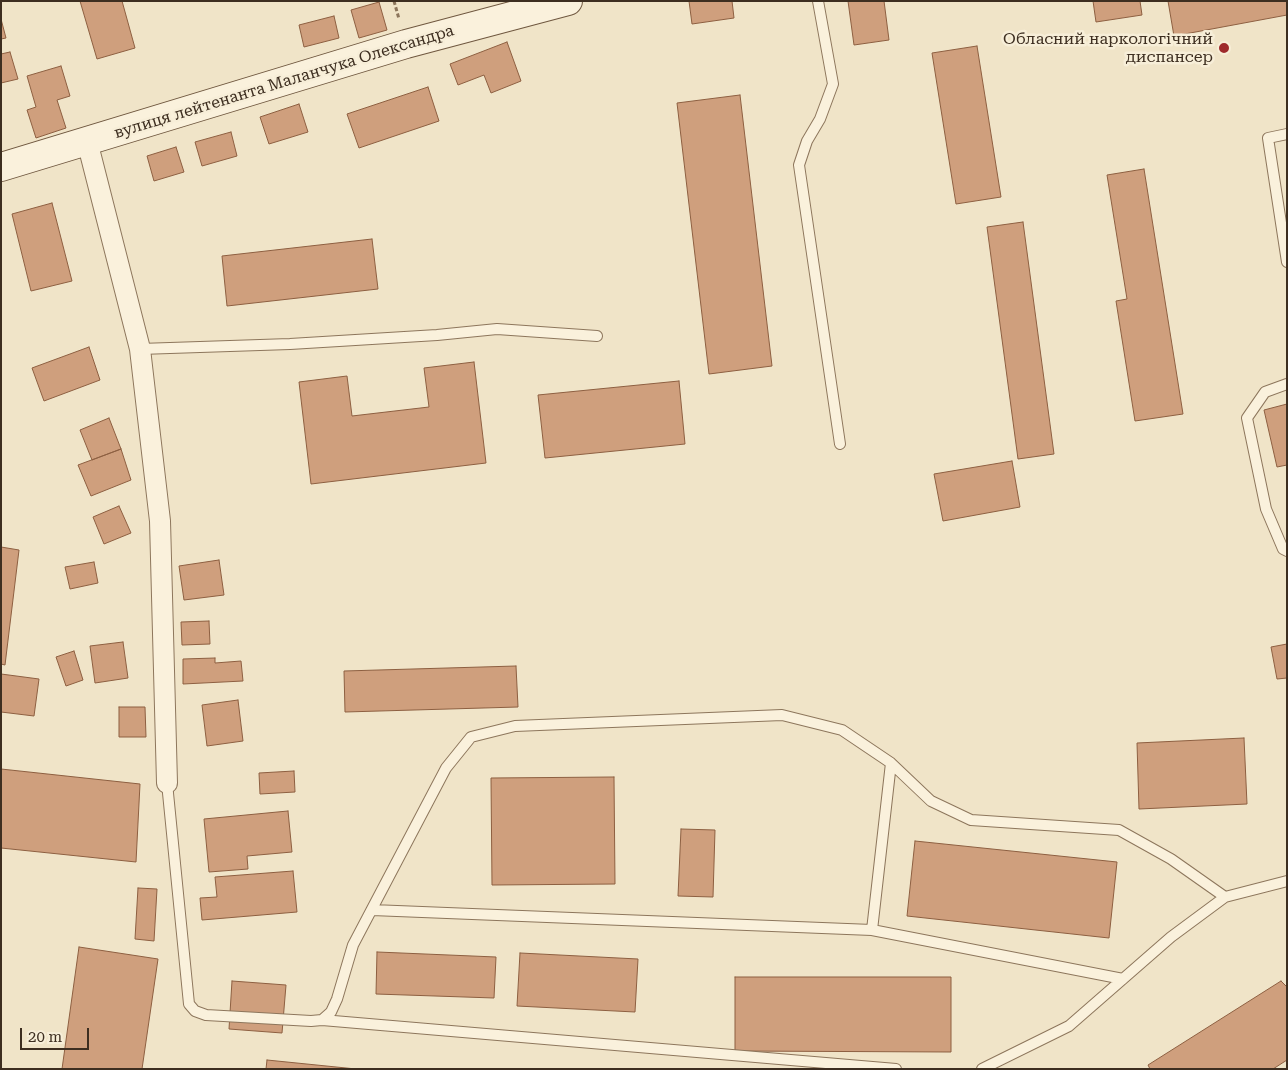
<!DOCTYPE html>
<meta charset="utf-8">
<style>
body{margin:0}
#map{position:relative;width:1288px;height:1070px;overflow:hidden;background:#f0e4c8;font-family:"Roboto Serif",serif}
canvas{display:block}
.frame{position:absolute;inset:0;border:2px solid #3d2e20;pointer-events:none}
.scale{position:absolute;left:20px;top:1028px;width:69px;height:22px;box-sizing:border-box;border:2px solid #3d2e20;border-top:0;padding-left:6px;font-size:15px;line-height:18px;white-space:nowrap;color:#3d2e20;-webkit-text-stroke:4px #f7eed8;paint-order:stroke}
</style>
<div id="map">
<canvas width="1288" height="1070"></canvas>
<div class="frame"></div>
<div class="scale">20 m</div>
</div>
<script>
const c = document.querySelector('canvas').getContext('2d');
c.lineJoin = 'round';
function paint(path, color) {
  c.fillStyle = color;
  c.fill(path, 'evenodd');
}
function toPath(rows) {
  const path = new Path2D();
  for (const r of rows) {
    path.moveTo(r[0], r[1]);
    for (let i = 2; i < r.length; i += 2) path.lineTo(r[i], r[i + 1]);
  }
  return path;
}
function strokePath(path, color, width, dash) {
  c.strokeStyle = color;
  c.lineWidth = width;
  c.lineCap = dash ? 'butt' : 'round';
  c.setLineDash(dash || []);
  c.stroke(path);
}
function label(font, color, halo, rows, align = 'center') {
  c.font = font + ' "Roboto Serif",serif';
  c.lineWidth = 5;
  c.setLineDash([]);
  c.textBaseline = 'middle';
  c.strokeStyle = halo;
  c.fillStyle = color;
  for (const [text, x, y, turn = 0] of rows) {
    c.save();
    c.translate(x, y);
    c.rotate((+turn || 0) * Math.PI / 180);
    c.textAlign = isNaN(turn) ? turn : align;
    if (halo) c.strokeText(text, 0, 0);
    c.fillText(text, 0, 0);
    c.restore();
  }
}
const building = toPath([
 [80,1,122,1,135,48,97,59,80,1],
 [689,1,732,1,734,18,692,24,689,1],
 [848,1,884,1,889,40,854,45,848,1],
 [1093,1,1140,1,1142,15,1096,22,1093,1],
 [1168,1,1287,1,1287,15,1174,36,1168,1],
 [379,2,387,30,359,38,351,10,379,2],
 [334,16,339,38,304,47,299,25,334,16],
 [1,19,6,38,1,39,1,19],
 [507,42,521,81,491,93,484,75,458,85,450,64,507,42],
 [977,46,1001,197,956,204,932,53,977,46],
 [10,52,18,79,1,83,1,54,10,52],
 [61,66,70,96,57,100,66,128,36,138,27,110,36,107,27,76,61,66],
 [428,87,439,121,359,148,347,114,428,87],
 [740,95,772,366,709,374,677,103,740,95],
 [299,104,308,132,269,144,260,117,299,104],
 [231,132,237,156,202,166,195,142,231,132],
 [176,147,184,172,154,181,147,156,176,147],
 [1144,169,1183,414,1135,421,1116,301,1127,299,1107,175,1144,169],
 [52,203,72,281,31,291,12,214,52,203],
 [1023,222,1054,454,1018,459,987,227,1023,222],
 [372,239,378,289,227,306,222,256,372,239],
 [89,347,100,380,44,401,32,368,89,347],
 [474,362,486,463,311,484,299,382,347,376,352,416,429,407,424,368,474,362],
 [679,381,685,444,545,458,538,395,679,381],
 [1287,404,1287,465,1277,467,1264,410,1287,404],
 [109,418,121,449,92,460,80,430,109,418],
 [121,449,131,480,91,496,78,465,121,449],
 [1012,461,1020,507,943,521,934,474,1012,461],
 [119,506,131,533,104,544,93,517,119,506],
 [1,547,19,550,5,665,1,664,1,547],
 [219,560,224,595,184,600,179,566,219,560],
 [94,562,98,583,70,589,65,567,94,562],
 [209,621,210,644,182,645,181,622,209,621],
 [123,642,128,678,95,683,90,646,123,642],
 [1287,644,1287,678,1277,679,1271,647,1287,644],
 [74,651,83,680,66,686,56,657,74,651],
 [215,658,215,663,241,661,243,681,183,684,183,659,215,658],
 [516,666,518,707,345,712,344,671,516,666],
 [1,674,39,679,34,716,1,712,1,674],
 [238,700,243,741,207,746,202,705,238,700],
 [119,707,145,707,146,737,119,737,119,707],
 [1244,738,1247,804,1139,809,1137,743,1244,738],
 [1,769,140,784,136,862,1,848,1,769],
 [294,771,295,792,260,794,259,773,294,771],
 [614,777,615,884,492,885,491,778,614,777],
 [288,811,292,852,247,856,248,869,209,872,204,819,288,811],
 [681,829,715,830,713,897,678,896,681,829],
 [915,841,1117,862,1109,938,907,916,915,841],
 [293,871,297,912,202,920,200,898,217,897,215,877,293,871],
 [138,888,157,889,154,941,135,939,138,888],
 [79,947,158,959,142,1069,62,1069,79,947],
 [377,952,496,957,494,998,376,994,377,952],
 [520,953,638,959,635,1012,517,1006,520,953],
 [735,977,951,977,951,1052,735,1051,735,977],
 [232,981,286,985,282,1033,229,1029,232,981],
 [1281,981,1287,987,1287,1060,1273,1069,1150,1069,1148,1065,1281,981],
 [267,1060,356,1069,266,1069,267,1060]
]);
paint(building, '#cf9f7d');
strokePath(building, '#8d5f41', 1);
const lane = toPath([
 [818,1,833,84,820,119,807,141,799,165,840,444],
 [1287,134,1268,138,1287,262],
 [140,349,290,344,437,335,497,329,597,336],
 [1287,384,1265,392,1247,418,1266,509,1283,549,1287,551],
 [167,783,189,1004,195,1011,206,1015,311,1021,322,1020,331,1012,337,999,353,945,446,768,471,737,515,726,782,715,842,730,891,763,931,801,971,820,1119,830,1171,859,1225,897,1287,881],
 [372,910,872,930,1123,979],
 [872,930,891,763],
 [322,1020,896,1069],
 [982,1069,1069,1026,1171,937,1225,897]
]);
const street = toPath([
 [87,141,140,349,160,521,167,783]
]);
const secondary = toPath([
 [1,167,406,44,568,1]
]);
strokePath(lane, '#8d765c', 12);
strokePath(street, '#8d765c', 22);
strokePath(secondary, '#6f573f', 30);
strokePath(toPath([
 [394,1,399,19]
]), '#8d765c', 3, [4, 2.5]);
strokePath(lane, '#faf1dc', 10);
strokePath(street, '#faf1dc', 20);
strokePath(secondary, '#faf1dc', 28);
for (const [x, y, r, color] of [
 [1224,48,6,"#9e2a2b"]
]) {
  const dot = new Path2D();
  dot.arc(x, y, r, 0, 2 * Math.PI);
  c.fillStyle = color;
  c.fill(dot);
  strokePath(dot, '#f7eed8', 2);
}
label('16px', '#3d2e20', '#f7eed8', [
 ["Обласний наркологічний",1213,39],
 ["диспансер",1213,57]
], 'right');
label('16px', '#3d2e20', '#f7eed8', [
 ["вулиця лейтенанта Маланчука Олександра",284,82,-17]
]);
</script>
